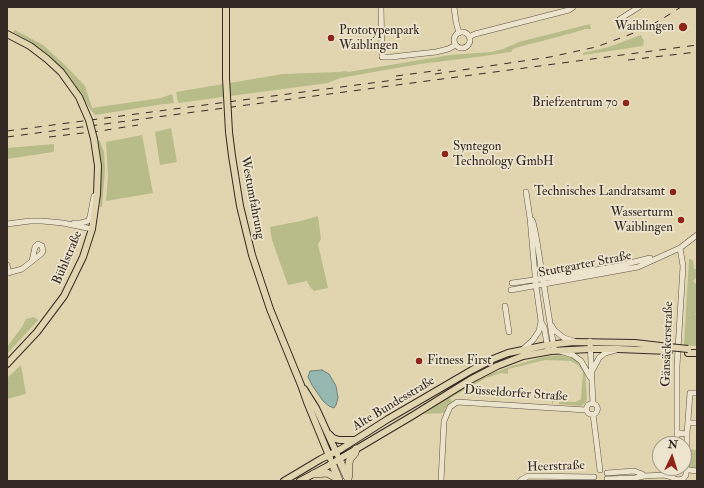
<!DOCTYPE html>
<meta charset="utf-8">
<style>
body{margin:0}
#map{position:relative;width:704px;height:488px;overflow:hidden;background:#e1d5b0;font-family:"IM FELL Double Pica",serif}
canvas{display:block}
.frame{position:absolute;inset:0;border:8px solid #352923;pointer-events:none}
.north{position:absolute;left:652px;top:436px;width:40px;height:40px;box-sizing:border-box;background:#ece4cc;border:1px solid #a39988;border-radius:50%;rotate:4deg;font-size:11px;font-weight:700;line-height:16px;text-align:center;color:#352923}
.north::after{content:'';display:block;margin:auto;width:14px;height:18px;background:#8f2418;clip-path:polygon(50% 0,100% 100%,50% 72%,0 100%)}
</style>
<div id="map">
<canvas width="704" height="488"></canvas>
<div class="frame"></div>
<div class="north">N</div>
</div>
<script>
const c = document.querySelector('canvas').getContext('2d');
c.lineJoin = 'round';
function paint(path, color) {
  c.fillStyle = color;
  c.fill(path, 'evenodd');
}
function toPath(rows) {
  const path = new Path2D();
  for (const r of rows) {
    if (r.length === 3) {
      path.moveTo(r[0] + r[2], r[1]);
      path.arc(r[0], r[1], r[2], 0, 2 * Math.PI);
      continue;
    }
    path.moveTo(r[0], r[1]);
    for (let i = 2; i < r.length; i += 2) path.lineTo(r[i], r[i + 1]);
  }
  return path;
}
function strokePath(path, color, width, dash) {
  c.strokeStyle = color;
  c.lineWidth = width;
  c.lineCap = dash ? 'butt' : 'round';
  c.setLineDash(dash || []);
  c.stroke(path);
}
function label(font, color, halo, rows, align = 'center') {
  c.font = font + ' "IM FELL Double Pica",serif';
  c.lineWidth = 3.5;
  c.setLineDash([]);
  c.textBaseline = 'middle';
  c.strokeStyle = halo;
  c.fillStyle = color;
  for (const [text, x, y, turn = 0] of rows) {
    c.save();
    c.translate(x, y);
    c.rotate((+turn || 0) * Math.PI / 180);
    c.textAlign = isNaN(turn) ? turn : align;
    if (halo) c.strokeText(text, 0, 0);
    c.fillText(text, 0, 0);
    c.restore();
  }
}
paint(toPath([
 [590,24,591,29,585,29,576,32,538,42,522,46,513,49,511,52,477,57,420,64,374,72,340,78,328,83,178,103,176,92,283,74,339,72,346,71,348,72,450,55,491,52,503,49,519,42],
 [15,30,43,45,65,65,85,86,92,108,161,98,172,94,174,103,157,105,95,115,90,109,72,80,59,65,43,51,35,45,13,32],
 [641,35,644,41,643,46,583,55,583,53,609,47],
 [171,128,177,162,160,165,155,132],
 [142,135,153,193,106,201,108,176,106,142],
 [98,140,100,141,104,152,105,170,102,207,100,207,101,178,99,156,97,143],
 [54,144,54,150,53,152,7,159,7,148],
 [318,216,321,239,318,244,328,288,314,291,310,287,307,281,288,285,272,240,270,227,301,221],
 [689,259,691,259,693,261,694,269,697,269,697,275,696,276,697,277,693,281,697,285,697,309,696,310,697,313,695,314,697,316,697,346,684,345],
 [34,317,38,320,7,354,7,347,22,327,26,319],
 [561,355,570,355,577,359,585,371,587,399,586,402,584,404,580,406,559,404,559,401,553,401,553,404,552,404,552,401,576,402,581,399,583,372,578,365,571,361,545,360,508,369,508,374,501,373,486,378,450,398,452,402,446,407,444,413,424,414,456,392,485,376,512,366,543,357],
 [21,365,26,394,7,399,7,378],
 [685,449,697,450,697,470,690,469,686,464]
]), '#b7bc88');
const water = toPath([
 [322,370,329,374,336,386,338,398,336,405,334,408,329,406,323,401,312,385,308,377,310,371,322,370]
]);
paint(water, '#95b8b1');
strokePath(water, '#6f7f78', 1);
const minor = toPath([
 [381,7,382,57,391,57,436,52,448,49,456,45],
 [454,7,456,22,459,33],
 [620,19,639,7],
 [462,40,8],
 [469,37,475,34,569,10,573,7],
 [532,220,533,222,536,236,554,348],
 [74,223,81,223,88,221,90,217,94,196],
 [7,224,30,221,42,221,63,223,92,229],
 [7,265,9,273],
 [7,273,22,269,41,254,43,251,42,246,38,244,35,247,32,261],
 [512,283,555,277,618,266,650,258],
 [511,290,638,267,680,248,697,235],
 [505,306,509,332],
 [541,322,544,327,548,349],
 [552,326,554,330,564,338,574,341],
 [590,341,593,404],
 [522,350,533,340,539,331,541,321,536,286,530,218,526,192],
 [560,351,573,355,581,361,590,377],
 [592,371,599,358,605,353,616,350],
 [592,409,5.5],
 [593,414,600,470],
 [688,423,697,423],
 [677,433,687,434,690,393,697,393],
 [677,444,677,366,683,266,680,248],
 [687,453,687,434],
 [671,468,670,472,672,477,674,479,679,480,683,479,686,475,686,470,684,467],
 [685,468,689,470,697,471],
 [607,473,634,471,642,474,644,476],
 [607,479,635,478,644,476,664,475,672,477],
 [441,481,444,421,450,407,457,402,586,410],
 [520,481,521,480,528,476,594,477]
]);
const major = toPath([
 [226,7,226,78],
 [7,34,30,46,47,59,61,72,79,97,82,104],
 [229,132,232,156,240,206,252,255,270,309,301,385,307,402,330,458],
 [688,353,697,353],
 [7,364,37,332,64,296,83,257,92,229,97,194,98,166,94,139],
 [304,389,316,408,337,454],
 [329,434,333,438,339,440,354,440],
 [284,481,321,459,341,449,388,419,472,370,493,359,508,353,547,345,574,342,635,343,669,347],
 [300,481,326,467,412,416,470,380,497,366,523,356,551,351,590,349,618,349,669,351]
]);
const highway = toPath([
 [339,459,347,477],
 [332,463,339,480],
 [314,474,327,473,338,479],
 [348,479,349,474,349,463,350,459,355,453,356,449]
]);
strokePath(minor, '#605446', 6);
strokePath(major, '#352923', 8);
strokePath(highway, '#352923', 8);
strokePath(minor, '#ece4cc', 5);
strokePath(major, '#e1d5b0', 6);
strokePath(highway, '#e1d5b0', 7);
strokePath(toPath([
 [628,60,697,52],
 [435,74,550,57,596,47,626,36,646,28,662,19,681,7],
 [396,76,441,70],
 [7,131,402,79],
 [7,137,697,45],
 [49,137,100,131,138,125]
]), '#352923', 1, [7, 7]);
const majorBridge = toPath([
 [226,78,229,132],
 [82,104,89,120,94,139],
 [669,347,688,349]
]);
strokePath(majorBridge, '#352923', 8, []);
strokePath(majorBridge, '#e1d5b0', 6);
for (const [x, y, r, color] of [
 [683,27,5,"#8f2418"],
 [331,38,4,"#8f2418"],
 [626,103,4,"#8f2418"],
 [445,154,4,"#8f2418"],
 [673,192,4,"#8f2418"],
 [681,220,4,"#8f2418"],
 [419,361,4,"#8f2418"]
]) {
  const dot = new Path2D();
  dot.arc(x, y, r, 0, 2 * Math.PI);
  c.fillStyle = color;
  c.fill(dot);
  strokePath(dot, '#ece4cc', 1.5);
}
label('13px', '#352923', '#ece4cc', [
 ["Waiblingen",674,27],
 ["Prototypenpark",339,31,"left"],
 ["Waiblingen",339,46,"left"],
 ["Briefzentrum 70",618,103],
 ["Syntegon",453,147,"left"],
 ["Technology GmbH",453,162,"left"],
 ["Technisches Landratsamt",665,192],
 ["Wasserturm",673,213],
 ["Waiblingen",673,228],
 ["Fitness First",427,361,"left"]
], 'right');
label('13px', '#352923', '#ece4cc', [
 ["Westumfahrung",252,198,79],
 ["Bühlstraße",68,258,-67],
 ["Stuttgarter Straße",585,265,-11],
 ["Gänsäckerstraße",668,344,-88],
 ["Düsseldorfer Straße",516,394,4],
 ["Alte Bundesstraße",394,404,-31],
 ["Heerstraße",556,467,-2]
]);
</script>
